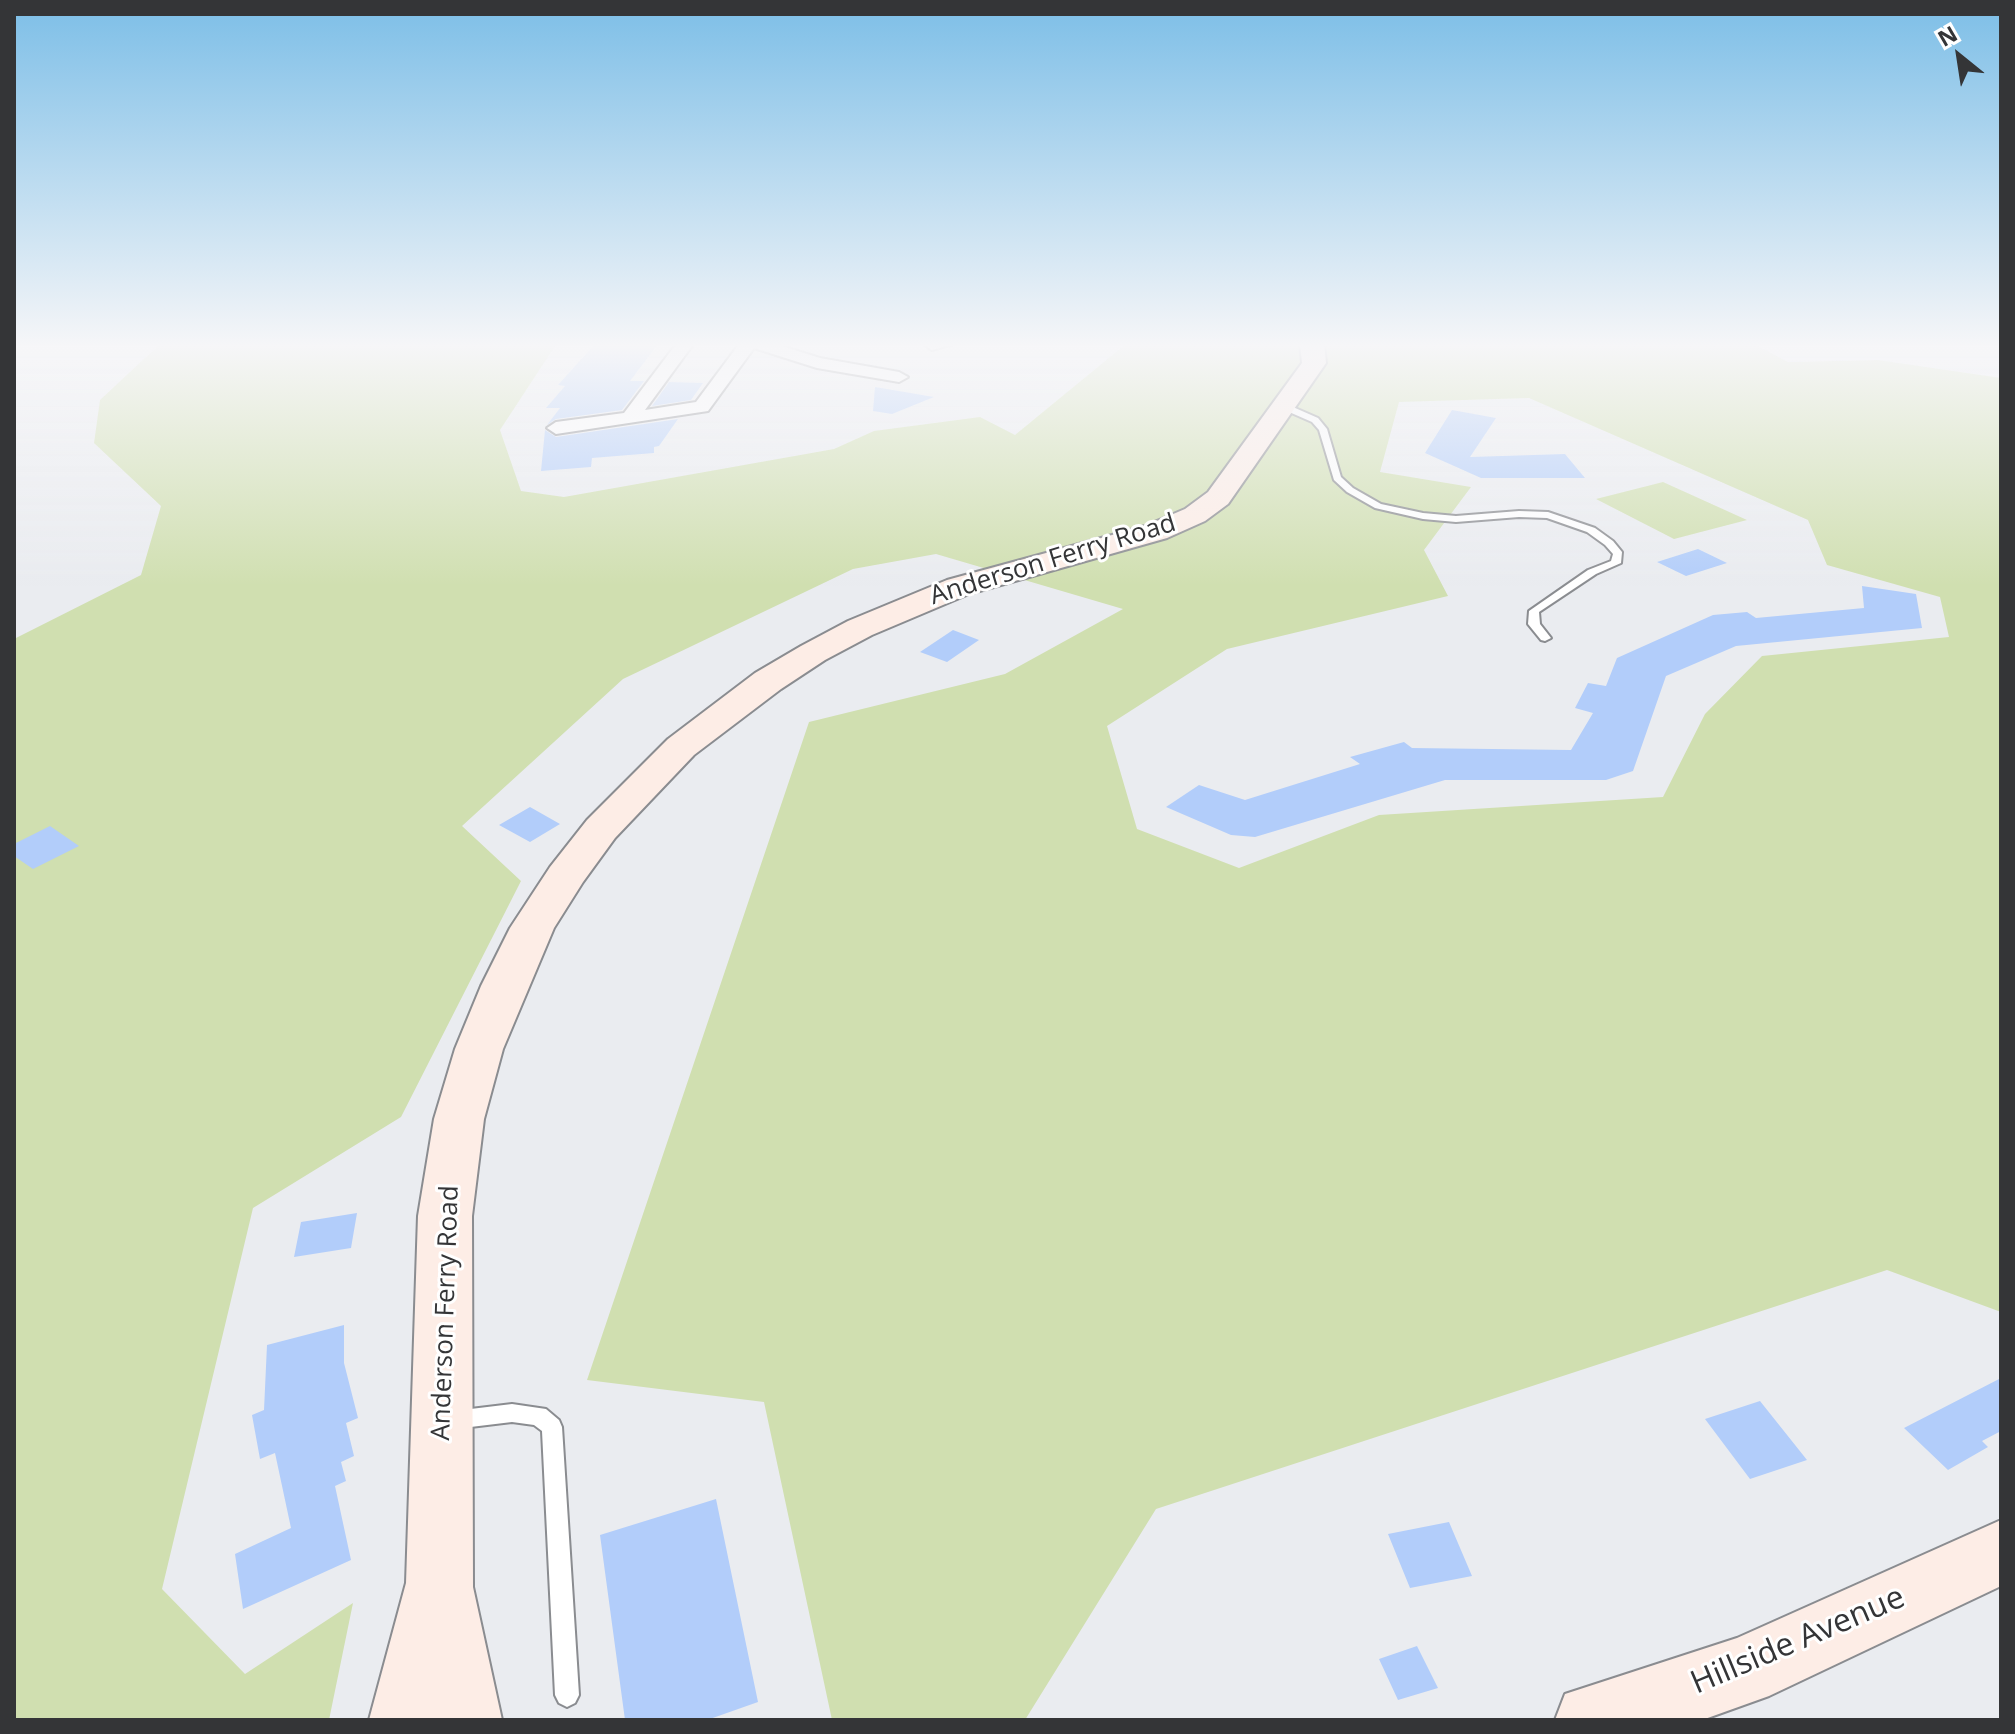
<!DOCTYPE html>
<style>
body{margin:0}
#map{position:relative;width:2015px;height:1734px;overflow:hidden;background:#eaecf0;font-family:"Open Sans",sans-serif}
canvas{display:block}
.frame{position:absolute;inset:0;border:16px solid #343537;pointer-events:none}
.north{position:absolute;left:1919px;top:16px;width:80px;height:80px;-webkit-text-stroke:6px #fff;paint-order:stroke;rotate:330deg;font-size:22px;font-weight:700;line-height:32px;text-align:center;color:#343537}
.north::after{content:'';display:block;margin:auto;width:28px;height:36px;background:#343537;clip-path:polygon(50% 0,100% 100%,50% 72%,0 100%)}
</style>
<div id="map">
<canvas width="2015" height="1734"></canvas>
<div class="frame"></div>
<div class="north">N</div>
</div>
<script>
const c = document.querySelector('canvas').getContext('2d');
c.lineJoin = 'round';
function paint(path, color) {
  c.fillStyle = color;
  c.fill(path, 'evenodd');
}
function toPath(rows) {
  const path = new Path2D();
  for (const r of rows) {
    path.moveTo(r[0], r[1]);
    for (let i = 2; i < r.length; i += 2) path.lineTo(r[i], r[i + 1]);
  }
  return path;
}
function strokePath(path, color, width, dash) {
  c.strokeStyle = color;
  c.lineWidth = width;
  c.lineCap = dash ? 'butt' : 'round';
  c.setLineDash(dash || []);
  c.stroke(path);
}
function label(font, color, halo, rows, align = 'center') {
  c.font = font + ' "Open Sans",sans-serif';
  c.lineWidth = 6;
  c.setLineDash([]);
  c.textBaseline = 'middle';
  c.strokeStyle = halo;
  c.fillStyle = color;
  for (const [text, x, y, turn = 0] of rows) {
    c.save();
    c.translate(x, y);
    c.rotate((+turn || 0) * Math.PI / 180);
    c.textAlign = isNaN(turn) ? turn : align;
    if (halo) c.strokeText(text, 0, 0);
    c.fillText(text, 0, 0);
    c.restore();
  }
}
paint(toPath([
 [161,343,557,343,500,430,521,491,564,497,834,449,874,431,980,417,1015,435,1127,343,1752,343,1788,362,1878,360,2001,378,2001,1312,1887,1270,1156,1509,1025,1720,832,1720,764,1402,587,1380,809,722,1005,674,1123,609,936,554,853,569,623,679,462,826,521,881,401,1117,253,1208,162,1589,245,1674,353,1603,329,1720,14,1720,14,639,141,575,161,506,94,443,100,400],
 [1529,398,1808,520,1827,565,1940,597,1949,637,1762,656,1705,714,1663,797,1379,815,1239,868,1137,829,1107,726,1227,649,1448,596,1424,550,1471,487,1380,472,1399,402],
 [1663,482,1747,520,1674,539,1596,499]
]), '#d0dfb0');
paint(toPath([
 [659,343,630,381,644,381,622,410,556,419,547,425,560,408,546,408,565,386,558,385,595,344],
 [669,382,703,383,691,400,652,406],
 [875,387,934,397,892,414,873,411],
 [1452,410,1496,418,1470,457,1565,454,1585,478,1481,478,1425,453],
 [678,419,659,446,654,447,654,453,592,458,591,467,541,471,545,430,556,437],
 [1698,549,1727,563,1686,576,1657,562],
 [1862,586,1916,594,1922,628,1736,646,1666,676,1633,771,1606,780,1445,780,1255,837,1231,835,1166,807,1199,785,1245,800,1360,764,1350,757,1404,742,1412,748,1571,750,1593,713,1575,708,1588,683,1606,686,1617,658,1713,615,1747,612,1756,618,1864,608],
 [953,630,979,640,947,662,920,652],
 [530,807,560,824,530,842,499,825],
 [50,826,79,846,33,869,14,856,14,844],
 [357,1213,351,1248,294,1257,301,1222],
 [344,1325,344,1363,358,1418,346,1423,354,1456,341,1462,346,1481,335,1486,351,1560,243,1609,235,1554,291,1528,275,1453,260,1459,252,1415,264,1410,267,1345],
 [2001,1378,2001,1431,1982,1441,1988,1447,1948,1470,1904,1428],
 [1760,1401,1807,1460,1750,1479,1705,1419],
 [716,1499,758,1702,707,1720,625,1720,600,1535],
 [1449,1522,1472,1576,1410,1588,1388,1534],
 [1417,1646,1438,1688,1398,1700,1379,1659]
]), '#b2cdfa');
const lane = toPath([
 [922,343,934,345,957,343,932,350,922,343],
 [1280,404,1286,404,1318,418,1327,429,1341,477,1353,488,1381,504,1423,513,1456,516,1519,511,1548,512,1595,528,1613,541,1622,552,1621,563,1596,574,1539,612,1540,624,1551,638,1545,641,1541,640,1528,624,1529,611,1588,570,1611,561,1613,554,1605,545,1587,532,1547,518,1519,517,1456,522,1423,519,1375,508,1347,492,1334,480,1319,430,1312,422,1280,408,1280,404],
 [512,1404,546,1409,559,1420,562,1427,579,1695,575,1703,567,1707,559,1703,555,1695,542,1431,534,1425,512,1422,454,1429,447,1427,444,1420,447,1413,454,1411,512,1404]
]);
const street = toPath([
 [677,343,694,343,645,410,696,402,740,343,772,343,820,358,899,372,908,377,899,382,817,368,754,348,708,411,556,434,547,428,556,422,624,413,677,343]
]);
const secondary = toPath([
 [1300,343,1324,343,1326,363,1228,504,1205,521,1167,538,969,594,872,635,825,660,781,689,694,755,615,838,583,882,554,928,503,1049,484,1119,472,1216,473,1587,502,1720,369,1720,406,1583,418,1216,434,1119,455,1049,481,986,510,928,550,867,587,820,668,739,755,673,801,646,848,621,947,580,1145,526,1185,509,1208,492,1302,363,1300,343],
 [2001,1520,2001,1586,1769,1696,1702,1720,1555,1720,1565,1694,1737,1638,2001,1520]
]);
strokePath(lane, '#8a8c90', 4);
strokePath(street, '#8a8c90', 4);
strokePath(secondary, '#8a8c90', 4);
paint(lane, '#fff');
paint(street, '#fff');
paint(secondary, '#fdede6');
const sky = c.createLinearGradient(0, 0, 0, 586);
sky.addColorStop(0, '#7cbee7');
sky.addColorStop(0.59, '#f6f6f8');
sky.addColorStop(1, '#f6f6f800');
c.fillStyle = sky;
c.fillRect(0, 0, 2015, 586);
label('26px', '#343537', '#fff', [
 ["Anderson Ferry Road",1053,560,-17],
 ["Anderson Ferry Road",446,1313,-88]
]);
label('32px', '#343537', '#fff', [
 ["Hillside Avenue",1798,1641,-23]
]);
</script>
